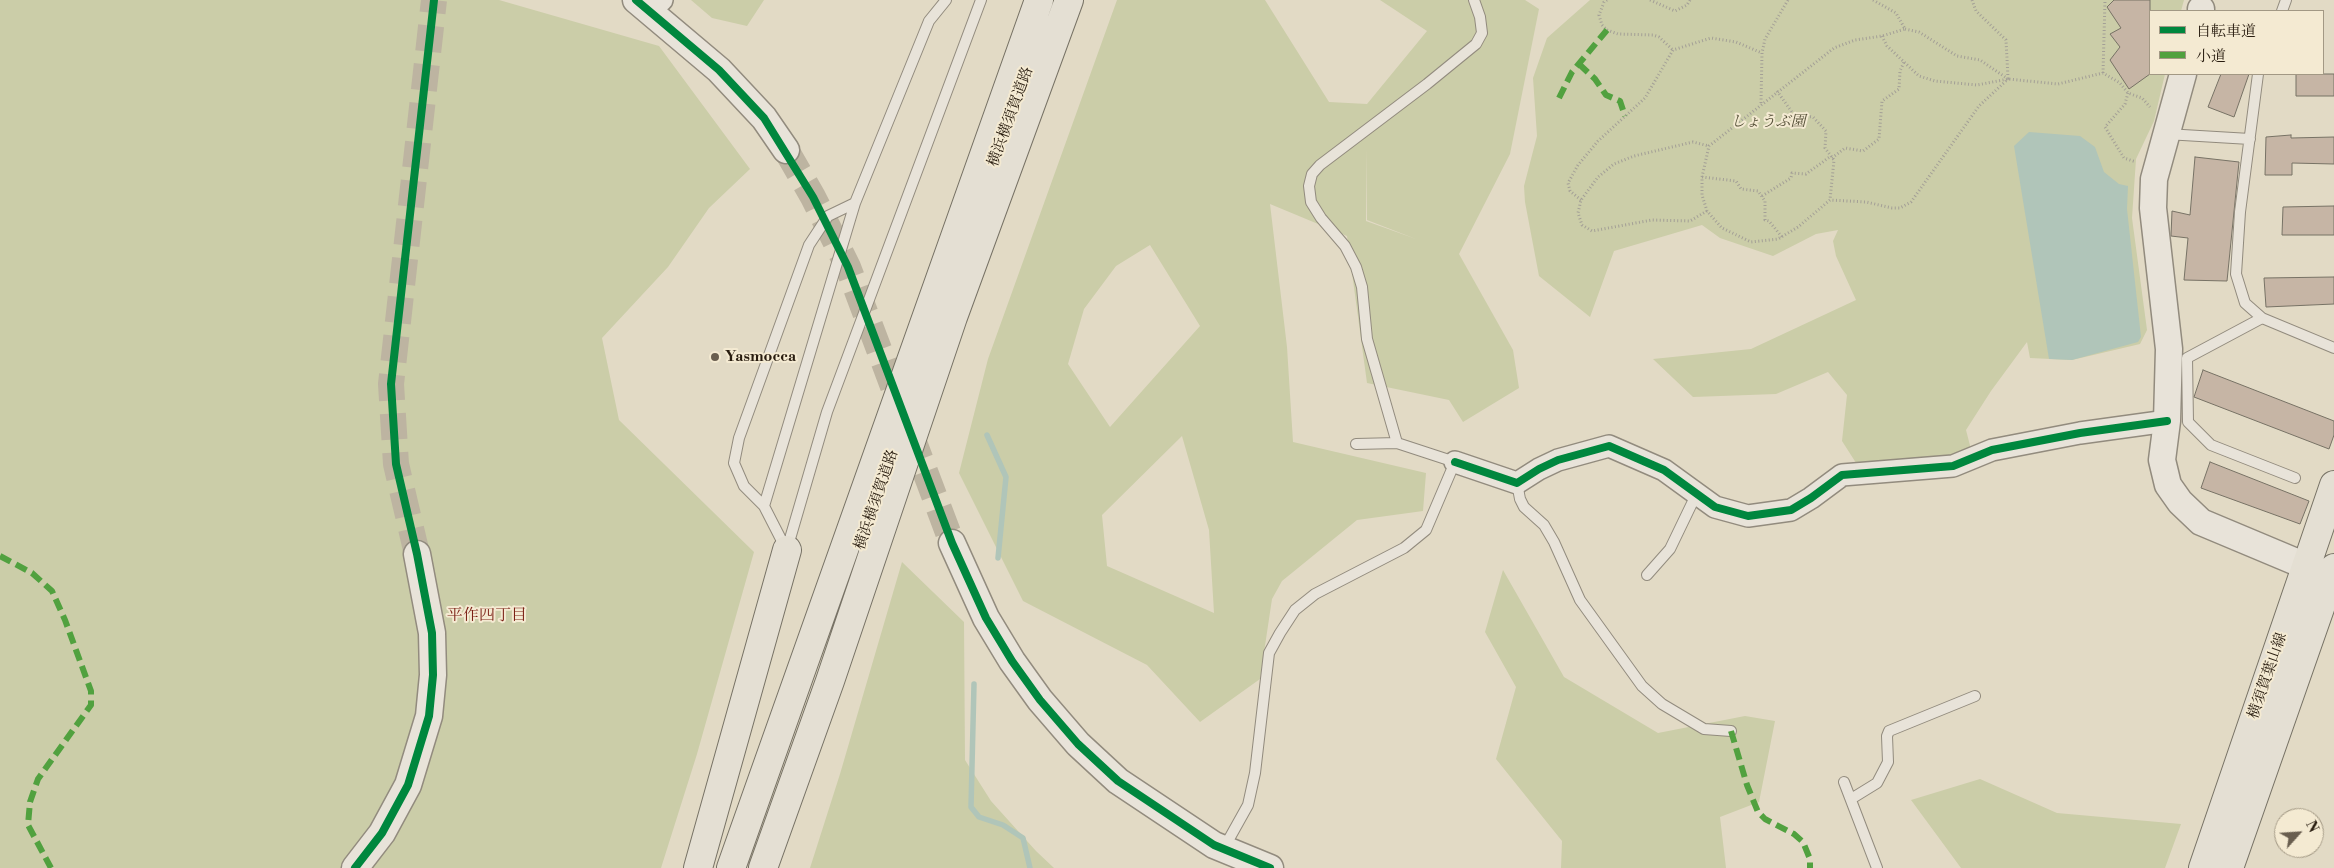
<!DOCTYPE html>
<meta charset="utf-8">
<style>
body{margin:0}
#map{position:relative;width:2334px;height:868px;overflow:hidden;background:#e2dac5;font-family:"Libre Bodoni","Noto Serif JP",serif}
canvas{display:block}
.legend{position:absolute;left:2149px;top:10px;width:175px;height:65px;box-sizing:border-box;background:#f4ead2;border:1px solid #a29884;margin:0;padding:6px 9px;list-style:none;font-size:15px;color:#281c0f}
.legend li{display:flex;align-items:center;gap:10px;height:25px}
.legend b{width:25px;border:1px solid #a29884}
.north{position:absolute;left:2274px;top:808px;width:50px;height:50px;box-sizing:border-box;background:#f4ead2;border:1px solid #a29884;border-radius:50%;rotate:64deg;font-size:14px;font-weight:700;line-height:20px;text-align:center;color:#281c0f}
.north::after{content:'';display:block;margin:auto;width:18px;height:22px;background:#695e4f;clip-path:polygon(50% 0,100% 100%,50% 72%,0 100%)}
</style>
<div id="map">
<canvas width="2334" height="868"></canvas>
<ul class="legend">
<li><b style="height:6px;background:#00873e"></b>自転車道</li>
<li><b style="height:6px;background:#51a13f"></b>小道</li>
</ul>
<div class="north">N</div>
</div>
<script>
const c = document.querySelector('canvas').getContext('2d');
c.lineJoin = 'round';
function paint(path, color) {
  c.fillStyle = color;
  c.fill(path, 'evenodd');
}
function toPath(rows) {
  const path = new Path2D();
  for (const r of rows) {
    path.moveTo(r[0], r[1]);
    for (let i = 2; i < r.length; i += 2) path.lineTo(r[i], r[i + 1]);
  }
  return path;
}
function strokePath(path, color, width, dash) {
  c.strokeStyle = color;
  c.lineWidth = width;
  c.lineCap = dash ? 'butt' : 'round';
  c.setLineDash(dash || []);
  c.stroke(path);
}
function label(font, color, halo, rows, align = 'center') {
  c.font = font + ' "Libre Bodoni","Noto Serif JP",serif';
  c.lineWidth = 4;
  c.setLineDash([]);
  c.textBaseline = 'middle';
  c.strokeStyle = halo;
  c.fillStyle = color;
  for (const [text, x, y, turn = 0] of rows) {
    c.save();
    c.translate(x, y);
    c.rotate((+turn || 0) * Math.PI / 180);
    c.textAlign = isNaN(turn) ? turn : align;
    if (halo) c.strokeText(text, 0, 0);
    c.fillText(text, 0, 0);
    c.restore();
  }
}
paint(toPath([
 [0,0,499,0,659,46,750,169,709,208,668,267,602,338,619,420,754,552,697,754,661,868,0,868],
 [691,0,764,0,747,26,712,18],
 [1117,0,1265,0,1329,102,1367,104,1427,31,1380,0,1525,0,1539,9,1510,154,1459,254,1513,350,1519,388,1463,422,1449,400,1367,383,1347,236,1270,204,1287,347,1293,442,1426,473,1423,511,1357,520,1282,581,1272,599,1260,679,1200,722,1147,665,1023,601,959,473,988,359],
 [1367,148,1367,220,1416,239,1366,221],
 [1150,245,1200,326,1110,427,1068,364,1084,309,1116,266],
 [1182,436,1209,530,1214,613,1107,566,1102,515],
 [1590,0,2184,0,2181,11,2150,11,2150,74,2165,74,2154,121,2136,159,2132,218,2147,330,2140,344,2072,360,2030,358,2027,342,1991,391,1966,430,1975,465,1858,466,1842,441,1847,395,1828,372,1776,394,1693,397,1653,359,1751,349,1856,300,1836,256,1833,241,1838,230,1816,234,1773,256,1720,238,1702,225,1614,251,1590,317,1539,276,1525,202,1524,186,1537,136,1533,78,1547,38],
 [902,562,964,622,965,760,991,801,1036,851,1054,868,810,868,840,774],
 [1503,570,1564,677,1658,733,1745,716,1775,721,1759,802,1720,817,1726,868,1561,868,1562,841,1496,759,1516,687,1485,632],
 [1980,779,2057,813,2181,824,2165,868,1961,868,1911,800]
]), '#cbcda8');
paint(toPath([
 [2029,132,2080,136,2095,147,2104,172,2119,184,2128,186,2127,209,2141,337,2138,342,2072,360,2049,359,2014,146]
]), '#b0c5b9');
strokePath(toPath([
 [987,435,1006,477,998,558],
 [974,684,971,807,979,817,1003,825,1023,838,1030,868]
]), '#b0c5b9', 5.5);
const building = toPath([
 [2114,0,2150,0,2150,74,2129,89,2110,60,2120,47,2110,34,2121,28,2107,7,2114,0],
 [2221,74,2249,74,2234,117,2208,107,2221,74],
 [2296,74,2334,74,2334,96,2296,96,2296,74],
 [2291,135,2291,138,2334,137,2334,164,2292,163,2292,175,2265,175,2266,137,2291,135],
 [2195,157,2239,162,2227,281,2184,280,2188,238,2171,236,2172,211,2190,215,2195,157],
 [2334,206,2334,235,2282,235,2283,207,2334,206],
 [2334,277,2334,304,2266,307,2264,278,2334,277],
 [2203,370,2334,421,2334,435,2329,449,2194,397,2203,370],
 [2210,462,2309,501,2300,524,2201,488,2210,462]
]);
paint(building, '#c6b5a5');
strokePath(building, '#777265', 1);
strokePath(toPath([
 [786,150,813,197,848,267,952,543],
 [417,554,396,464,391,384,434,0]
]), '#bdb4a1', 26, [26, 13]);
const service = toPath([
 [2282,11,2286,0],
 [2258,74,2240,212,2236,274,2245,303,2262,318,2334,348],
 [2166,134,2250,139],
 [2262,318,2187,358,2188,422,2211,445,2295,478],
 [1397,443,1367,339,1362,287,1356,267,1345,246,1321,218,1311,202,1309,186,1312,174,1320,165,1427,84,1476,44,1482,33,1480,17,1474,0],
 [1517,483,1520,499,1524,507,1544,525,1554,542,1580,600,1642,686,1662,704,1704,729,1731,731],
 [764,506,855,203],
 [786,549,764,506,744,486,734,463,739,438,809,245,828,216,855,203,929,21,946,0],
 [787,549,827,412,981,0],
 [1647,575,1670,549,1696,495],
 [1844,782,1877,868],
 [1851,799,1877,783,1888,762,1887,736,1889,731,1975,696],
 [1224,848,1248,805,1255,773,1269,653,1280,633,1295,610,1315,594,1404,548,1426,530,1455,462,1397,443,1356,444]
]);
const minor = toPath([
 [650,10,662,0],
 [1455,462,1517,483,1539,469,1558,460,1609,446,1664,470,1715,507,1748,516,1791,510,1811,498,1842,475,1953,466,1992,450,2080,433,2167,421]
]);
const tertiary = toPath([
 [636,0,719,70,764,118,786,150],
 [2201,11,2201,9],
 [2183,74,2154,179,2153,208,2169,349,2167,421,2162,460,2168,485,2180,502,2201,522,2325,574],
 [952,543,986,618,1012,661,1040,700,1078,744,1118,781,1214,845,1270,868],
 [355,868,382,833,408,785,429,716,433,675,432,633,417,554]
]);
const primary = toPath([
 [2203,868,2334,485],
 [2229,868,2334,568]
]);
const motorway = toPath([
 [698,868,787,550],
 [731,868,1039,0],
 [763,868,830,681,953,317,1069,0]
]);
strokePath(service, '#928b7e', 12);
strokePath(minor, '#928b7e', 24);
strokePath(tertiary, '#928b7e', 29);
strokePath(primary, '#777265', 30);
strokePath(motorway, '#777265', 30);
strokePath(toPath([
 [1607,0,1604,2,1599,15,1602,25,1607,30,1618,34,1653,35,1659,37,1673,50],
 [1650,0,1675,11,1687,5,1690,0],
 [1873,0,1896,13,1905,29],
 [1972,0,1976,11,2006,40,2008,78],
 [1905,29,1919,32,1957,56,1980,60,2008,79,1979,106,1911,202,1900,208,1892,208,1866,202,1830,200,1798,227,1778,239,1751,242,1722,228,1707,211,1702,195,1702,177,1709,146,1834,48,1855,40,1882,36,1905,29],
 [1882,36,1887,46,1919,76,1935,81,1977,85,2008,79,2058,84,2103,73,2120,83,2128,93,2142,98,2150,107],
 [2103,73,2105,0],
 [1777,91,1794,115,1813,117,1826,131,1825,148,1834,160,1830,200],
 [2128,93,2125,104,2105,127,2124,158,2136,162],
 [1761,103,1762,53,1765,39,1788,0],
 [1832,158,1845,148,1863,151,1879,139,1882,101,1899,89,1900,71,1904,62],
 [1702,177,1736,181,1741,189,1758,191,1765,201,1765,220,1769,221,1782,237],
 [1762,196,1791,178,1792,173,1806,174,1831,156],
 [1581,200,1570,191,1568,183,1578,165,1598,141,1645,98,1673,50,1711,38,1736,42,1762,53],
 [1707,211,1690,221,1652,220,1592,231,1582,225,1578,213,1581,200,1598,177,1614,164,1634,156,1693,142,1709,146]
]), '#a39f96', 3, [1, 2.5]);
strokePath(service, '#e8e3d9', 10);
strokePath(minor, '#e8e3d9', 21);
strokePath(tertiary, '#e8e3d9', 26);
strokePath(primary, '#e4dfd3', 28);
strokePath(motorway, '#e4dfd3', 28);
strokePath(toPath([
 [1579,64,1595,79,1606,95,1620,101,1625,116],
 [1559,98,1572,72,1607,30],
 [0,556,32,573,52,591,65,620,91,691,91,705,38,779,30,802,28,825,51,868],
 [1731,731,1747,785,1758,812,1765,819,1794,834,1803,842,1810,859,1810,868]
]), '#51a13f', 6, [12, 6]);
strokePath(toPath([
 [636,0,719,70,764,118,813,197,848,267,952,543,986,618,1012,661,1040,700,1078,744,1118,781,1214,845,1270,868],
 [1455,462,1517,483,1539,469,1558,460,1609,446,1664,470,1715,507,1748,516,1791,510,1811,498,1842,475,1953,466,1992,450,2080,433,2167,421],
 [355,868,382,833,408,785,429,716,433,675,432,633,417,554,396,464,391,384,434,0]
]), '#00873e', 8);
for (const [x, y, r, color] of [
 [715,357,5,"#695e4f"]
]) {
  const dot = new Path2D();
  dot.arc(x, y, r, 0, 2 * Math.PI);
  c.fillStyle = color;
  c.fill(dot);
  strokePath(dot, '#f4ead2', 2);
}
label('15px', '#281c0f', '#f4ead2', [
 ["横浜横須賀道路",1011,117,-70],
 ["横浜横須賀道路",877,500,-71],
 ["横須賀葉山線",2268,676,-71]
]);
label('italic 15px', '#534e36', '#f4ead2', [
 ["しょうぶ園",1768,122]
]);
label('bold 15px', '#281c0f', '#f4ead2', [
 ["Yasmocca",725,357]
], 'left');
label('16px', '#7a1f14', '#f4ead2', [
 ["平作四丁目",487,616]
]);
</script>
